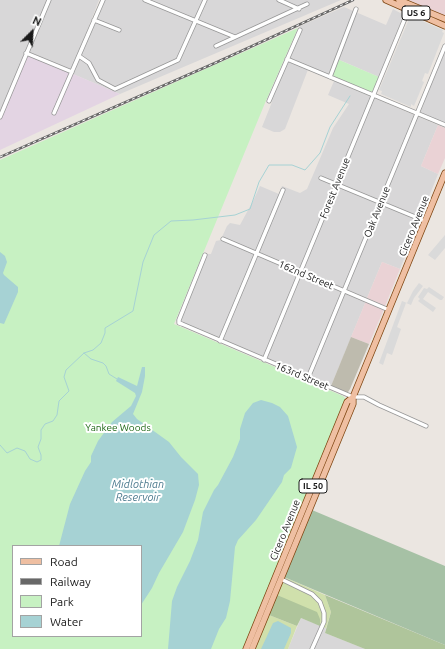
<!DOCTYPE html>
<style>
body{margin:0}
#map{position:relative;width:445px;height:649px;overflow:hidden;background:#ebe6e1;font-family:Ubuntu,sans-serif}
canvas{display:block}
.legend{position:absolute;left:12px;top:545px;width:130px;height:92px;box-sizing:border-box;background:#fff;border:1px solid #a3a3a3;margin:0;padding:5px 7px;list-style:none;font-size:12px;color:#1a1a1a}
.legend li{display:flex;align-items:center;gap:8px;height:20px}
.legend b{width:20px;border:1px solid #a3a3a3}
.north{position:absolute;left:12px;top:12px;width:40px;height:40px;-webkit-text-stroke:3px #fff;paint-order:stroke;rotate:24deg;font-size:11px;font-weight:700;line-height:16px;text-align:center;color:#1a1a1a}
.north::after{content:'';display:block;margin:auto;width:14px;height:18px;background:#1a1a1a;clip-path:polygon(50% 0,100% 100%,50% 72%,0 100%)}
</style>
<div id="map">
<canvas width="445" height="649"></canvas>
<ul class="legend">
<li><b style="height:5px;background:#efbfa2"></b>Road</li>
<li><b style="height:5px;background:#686868"></b>Railway</li>
<li><b style="height:11px;background:#c7f1c2"></b>Park</li>
<li><b style="height:11px;background:#a6d2d4"></b>Water</li>
</ul>
<div class="north">N</div>
</div>
<script>
const c = document.querySelector('canvas').getContext('2d');
c.lineJoin = 'round';
function paint(path, color) {
  c.fillStyle = color;
  c.fill(path, 'evenodd');
}
function toPath(rows) {
  const path = new Path2D();
  for (const r of rows) {
    path.moveTo(r[0], r[1]);
    for (let i = 2; i < r.length; i += 2) path.lineTo(r[i], r[i + 1]);
  }
  return path;
}
function strokePath(path, color, width, dash) {
  c.strokeStyle = color;
  c.lineWidth = width;
  c.lineCap = dash ? 'butt' : 'round';
  c.setLineDash(dash || []);
  c.stroke(path);
}
function label(font, color, halo, rows, align = 'center') {
  c.font = font + ' Ubuntu,sans-serif';
  c.lineWidth = 4;
  c.setLineDash([]);
  c.textBaseline = 'middle';
  c.strokeStyle = halo;
  c.fillStyle = color;
  for (const [text, x, y, turn = 0] of rows) {
    c.save();
    c.translate(x, y);
    c.rotate((+turn || 0) * Math.PI / 180);
    c.textAlign = isNaN(turn) ? turn : align;
    if (halo) c.strokeText(text, 0, 0);
    c.fillText(text, 0, 0);
    c.restore();
  }
}
paint(toPath([
 [0,0,99,0,72,70,29,52,0,120],
 [105,0,341,0,120,94,73,74],
 [344,7,386,25,393,9,404,15,379,77,335,58,328,75,309,67,285,129,280,132,274,132,262,127,272,102,267,99,300,26],
 [444,53,445,54,445,123,420,113],
 [334,81,438,125,421,166,438,174,400,269,382,262,367,298,222,237,227,226,230,223,240,225,254,199,260,186,279,194,282,186,300,193,307,189,333,128,349,104,328,95],
 [221,240,366,301,331,386,176,321,203,254,211,254,216,241],
 [301,618,326,628,325,633,365,649,288,649]
]), '#d8d7d8');
paint(toPath([
 [408,0,445,0,445,16],
 [438,125,445,128,445,158,438,174,421,166],
 [382,262,400,269,385,306,367,298],
 [366,301,384,309,369,344,351,337]
]), '#ead2d5');
paint(toPath([
 [28,55,73,74,120,94,0,150,0,120]
]), '#e3d4e3');
paint(toPath([
 [351,337,369,344,350,389,348,392,345,392,331,386]
]), '#bebbae');
paint(toPath([
 [284,577,325,595,331,612,326,628,320,626,320,619,277,595],
 [269,615,297,626,288,649,255,649]
]), '#d0e0ac');
paint(toPath([
 [277,595,317,612,320,619,320,626,301,618,297,626,269,615],
 [325,595,445,645,445,649,365,649,325,633,331,612]
]), '#afc59b');
paint(toPath([
 [312,510,445,566,445,645,284,577]
]), '#a6c1a5');
paint(toPath([
 [298,28,265,103,174,324,343,396,346,399,244,649,0,649,0,160],
 [13,546,141,546,141,636,13,636],
 [337,59,379,77,372,92,334,77,332,74]
]), '#c7f1c2');
paint(toPath([
 [413,17,443,30,442,32,444,33,428,74,425,73,422,81,424,82,414,106,411,104,411,107,381,94,382,91,379,90,409,19,411,19],
 [445,235,445,248,435,260,428,255],
 [419,283,423,286,414,298,411,305,406,303,397,327,401,329,392,355,387,353,383,365,379,363,402,301,407,303,413,291],
 [429,287,444,297,442,300,440,300,428,292,423,299,436,308,433,312,418,301,420,299,418,297,424,288,427,289]
]), '#dadada');
paint(toPath([
 [0,252,5,256,7,262,3,273,4,275,18,287,18,292,4,324,0,323],
 [142,367,145,367,145,376,142,392,133,414,137,419,169,442,181,457,198,474,199,485,195,500,183,532,159,573,152,588,141,605,141,546,59,546,70,504,85,471,91,462,91,456,98,441,112,422,131,406,136,396,135,393,116,381,118,377,137,386],
 [261,400,272,403,280,407,288,416,297,447,291,468,284,475,282,482,256,520,238,540,235,547,230,601,226,618,219,629,211,649,168,649,172,601,177,587,190,561,198,540,203,512,214,490,218,485,233,457,240,439,240,429,245,413,253,403],
 [278,621,291,628,291,633,284,649,261,649,273,623]
]), '#a6d2d4');
strokePath(toPath([
 [84,353,91,359,103,363,106,366,109,374,117,379],
 [0,445,7,453,17,448,25,451,30,459,37,462,41,460,41,455,38,447,41,439,41,430,45,424,53,421,57,415,59,401,69,391,64,377,66,370,84,353,93,350,101,343,105,333,105,328,133,311,143,262,154,235,171,221,193,220,235,215,250,209,259,182,269,165,292,165,305,170,320,153,330,127,350,96]
]), '#a6d2d4', 1);
const minor = toPath([
 [145,0,235,37],
 [279,0,299,9],
 [94,20,119,30],
 [216,46,307,4],
 [26,53,72,72],
 [79,56,89,63,98,80,115,89,178,60,205,0],
 [287,59,445,125],
 [330,77,356,9],
 [269,101,300,30],
 [54,113,103,0],
 [0,117,49,0],
 [321,178,425,221],
 [223,239,389,310],
 [205,255,179,320,179,323,182,324,353,397,364,397,379,405,426,426],
 [220,341,283,190],
 [264,360,406,16],
 [308,378,445,46],
 [281,579,312,594,320,602,324,613,324,622,312,649]
]);
const primary = toPath([
 [386,0,445,26],
 [399,0,445,19],
 [246,649,347,402,353,397],
 [252,649,353,404,353,397,445,173]
]);
strokePath(minor, '#979797', 5);
strokePath(primary, '#7f4612', 7);
strokePath(minor, '#fff', 3.5);
strokePath(primary, '#efbfa2', 5.5);
const rail = toPath([
 [0,157,215,63,353,0]
]);
strokePath(rail, '#686868', 2.5);
strokePath(rail, '#fff', 1, [3]);
for (const [x, y, w] of [
 [416,13,28],
 [313,486,28]
]) {
  const box = new Path2D();
  box.roundRect(x - w / 2, y - 7, w, 14, 3);
  c.fillStyle = '#fff';
  c.fill(box);
  strokePath(box, '#1a1a1a', 1);
}
label('bold 9px', '#1a1a1a', null, [
 ["US 6",416,13],
 ["IL 50",313,486]
]);
label('10px', '#1a1a1a', '#fff', [
 ["Forest Avenue",335,188,-68],
 ["Oak Avenue",377,212,-68],
 ["Cicero Avenue",414,226,-68],
 ["162nd Street",306,275,23],
 ["163rd Street",302,376,23],
 ["Cicero Avenue",285,530,-68]
]);
label('10px', '#216918', '#fff', [
 ["Yankee Woods",118,428]
]);
label('italic 11px', '#4d7b8f', '#fff', [
 ["Midlothian",138,484],
 ["Reservoir",138,497]
]);
</script>
